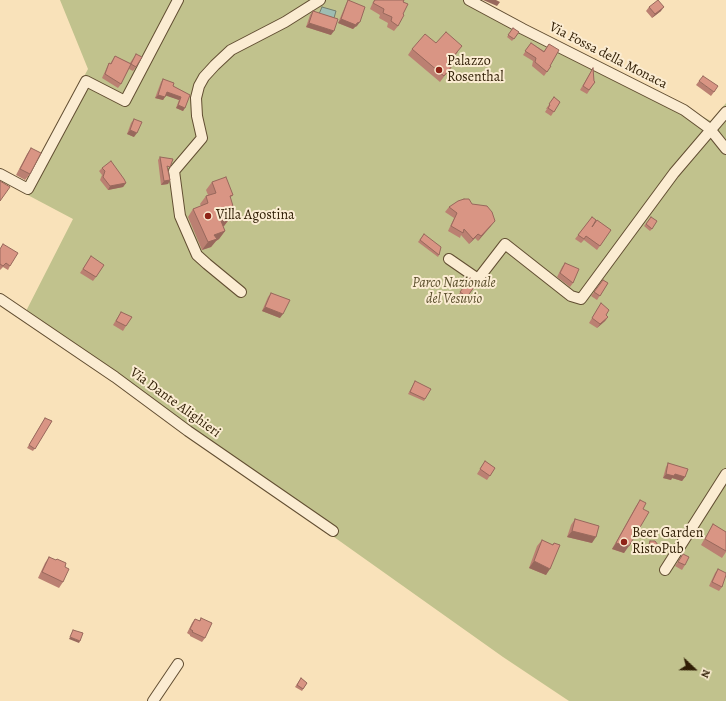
<!DOCTYPE html>
<style>
body{margin:0}
#map{position:relative;width:726px;height:701px;overflow:hidden;background:#f9e2ba;font-family:Alegreya,serif}
canvas{display:block}
.north{position:absolute;left:674px;top:649px;width:40px;height:40px;-webkit-text-stroke:3px #fbecd2;paint-order:stroke;rotate:112deg;font-size:11px;font-weight:700;line-height:16px;text-align:center;color:#2f1d04}
.north::after{content:'';display:block;margin:auto;width:14px;height:18px;background:#2f1d04;clip-path:polygon(50% 0,100% 100%,50% 72%,0 100%)}
</style>
<div id="map">
<canvas width="726" height="701"></canvas>
<div class="north">N</div>
</div>
<script>
const c = document.querySelector('canvas').getContext('2d');
c.lineJoin = 'round';
function paint(path, color) {
  c.fillStyle = color;
  c.fill(path, 'evenodd');
}
function toPath(rows) {
  const path = new Path2D();
  for (const r of rows) {
    path.moveTo(r[0], r[1]);
    for (let i = 2; i < r.length; i += 2) path.lineTo(r[i], r[i + 1]);
  }
  return path;
}
function strokePath(path, color, width, dash) {
  c.strokeStyle = color;
  c.lineWidth = width;
  c.lineCap = dash ? 'butt' : 'round';
  c.setLineDash(dash || []);
  c.stroke(path);
}
function label(font, color, halo, rows, align = 'center') {
  c.font = font + ' Alegreya,serif';
  c.lineWidth = 4;
  c.setLineDash([]);
  c.textBaseline = 'middle';
  c.strokeStyle = halo;
  c.fillStyle = color;
  for (const [text, x, y, turn = 0] of rows) {
    c.save();
    c.translate(x, y);
    c.rotate((+turn || 0) * Math.PI / 180);
    c.textAlign = isNaN(turn) ? turn : align;
    if (halo) c.strokeText(text, 0, 0);
    c.fillText(text, 0, 0);
    c.restore();
  }
}
paint(toPath([
 [60,0,476,0,711,121,726,103,726,701,569,701,503,657,134,395,22,319,73,219,22,192,88,69]
]), '#c1c28d');
const water = toPath([
 [322,7,336,11,334,18,319,14,322,7]
]);
paint(water, '#9ebdb3');
strokePath(water, '#727d6d', 1);
const minor = toPath([
 [469,0,523,29,684,110,710,129,726,149],
 [0,174,28,189,86,81,125,101,178,0],
 [449,259,478,279,505,244,571,296,581,299,674,173,726,112],
 [241,292,207,264,197,255,180,216,174,171,202,138,197,116,196,98,199,86,204,77,215,65,231,50,285,22,320,0],
 [0,299,115,377,188,431,333,531],
 [665,570,726,474],
 [153,701,178,664]
]);
strokePath(minor, '#624e32', 12);
strokePath(minor, '#fbecd2', 10);
paint(toPath([
 [348,0,357,26,355,27,353,29,338,23,346,4],
 [374,0,404,0,398,26,394,31,387,27,388,23,379,18,380,15,370,9],
 [649,7,661,11,652,18,646,11],
 [313,11,331,35,306,27,310,15],
 [513,28,519,32,512,41,507,37],
 [531,43,544,51,549,44,550,66,551,66,544,76,532,66,533,61,523,55],
 [412,49,458,52,453,58,452,66,440,82,408,55],
 [136,54,136,67,133,71,129,69,121,84,118,88,102,78,107,67,109,63,110,64,115,56,130,63],
 [593,68,594,81,595,82,587,94,580,90],
 [163,79,173,86,190,95,183,111,176,108,179,100,166,95,163,100,155,98,161,82],
 [699,81,714,92,711,96,696,85],
 [554,97,560,102,551,116,545,112,547,109,546,109],
 [134,119,134,137,127,134,131,123],
 [31,148,30,174,25,180,16,175,27,154],
 [160,157,168,170,170,180,168,184,161,185,158,160],
 [102,168,126,183,123,187,108,190,100,180,102,175,99,171],
 [212,182,233,195,230,198,228,214,230,218,224,226,223,226,225,231,219,239,216,241,211,247,202,250,188,217,193,209,201,206,200,204,206,196,208,195,206,190],
 [472,204,491,226,478,241,475,238,469,244,461,235,460,238,448,231,454,218,445,212,449,207],
 [592,217,611,230,597,250,584,240,581,243,575,239],
 [651,217,652,229,650,231,644,226],
 [424,234,439,255,438,257,418,242],
 [0,248,10,266,8,270,3,267,0,270],
 [91,256,96,277,93,281,80,273],
 [565,263,573,283,570,287,557,277,562,267],
 [470,278,477,283,465,299,459,294],
 [608,283,597,300,591,296,594,292],
 [271,293,280,318,262,311,268,297],
 [601,303,606,315,608,317,605,321,597,328,589,323],
 [121,312,126,326,123,331,113,325],
 [415,381,425,399,424,401,408,394],
 [45,418,52,421,33,451,27,448],
 [485,461,495,468,487,480,477,474],
 [668,463,685,477,682,481,672,478,671,480,663,478,666,467],
 [640,500,643,509,624,553,612,549,636,506],
 [575,519,592,543,567,537,571,525],
 [713,524,726,532,726,552,722,558,701,545],
 [542,540,552,545,554,543,546,575,529,568,537,546],
 [650,541,657,549,655,551,650,552,647,548],
 [683,554,685,565,682,570,675,566],
 [49,557,65,567,63,582,59,588,38,578,45,563],
 [718,569,722,587,719,591,709,586,715,573],
 [201,618,205,638,202,642,190,636,190,635,187,633,192,623,195,619,199,621],
 [301,678,307,683,302,691,295,687]
]), '#bb8072');
paint(toPath([
 [483,0,496,0,500,2,497,6],
 [664,7,661,11,652,18,655,14],
 [341,19,357,23,360,22,357,26,355,27,353,29,338,23],
 [309,23,334,31,331,35,306,27],
 [167,92,181,97,179,100,164,95],
 [158,95,165,97,163,100,155,98],
 [178,105,185,108,183,111,176,108],
 [130,130,137,133,134,137,127,134],
 [170,180,168,184,161,185,164,181],
 [126,183,123,187,108,190,110,186],
 [233,206,228,214,226,209],
 [230,218,224,226,215,229,221,221],
 [495,221,491,226,478,241,481,236],
 [225,231,219,239,216,241,211,247,202,250,208,242,214,235],
 [478,234,475,238,469,244,473,239],
 [265,307,283,314,280,318,262,311],
 [608,317,605,321,597,328,600,324],
 [666,474,675,474,685,477,682,481,672,478,671,480,663,478],
 [572,531,596,537,592,543,567,537],
 [616,543,629,546,624,553,612,549],
 [657,549,655,551,650,552,652,550],
 [534,561,550,569,546,575,529,568],
 [70,637,80,641,79,643,69,639]
]), '#98685c');
const building = toPath([
 [348,0,365,7,360,22,357,23,356,25,341,19,348,0],
 [375,0,404,0,403,2,408,4,403,14,404,15,398,26,391,21,392,17,383,13,384,9,373,3,375,0],
 [658,0,664,7,655,14,649,7,658,0],
 [313,11,338,19,334,31,309,23,313,11],
 [513,28,519,32,514,39,508,35,513,28],
 [446,32,462,46,452,58,456,61,444,76,412,49,425,34,436,43,446,32],
 [531,43,544,52,549,44,559,50,550,66,551,66,547,72,535,62,536,58,525,51,531,43],
 [136,54,142,57,136,67,131,64,121,84,105,74,109,63,111,64,115,56,131,64,136,54],
 [593,68,594,81,595,82,589,90,583,86,593,68],
 [703,76,718,86,714,92,699,81,703,76],
 [163,79,174,83,173,86,190,95,185,108,178,105,181,97,167,92,165,97,158,95,163,79],
 [554,97,560,102,554,112,548,108,550,105,549,104,554,97],
 [134,119,142,122,137,133,130,130,134,119],
 [31,148,41,153,30,174,20,169,31,148],
 [160,157,173,159,170,167,167,166,170,180,164,181,160,157],
 [111,161,124,179,126,183,110,186,103,177,105,171,102,168,111,161],
 [226,177,233,195,230,196,233,206,226,209,230,218,221,221,225,231,214,235,217,239,208,242,193,209,208,203,206,196,216,193,212,182,226,177],
 [0,181,10,187,0,201,0,181],
 [464,199,469,199,472,204,487,206,492,212,495,221,481,236,478,234,473,239,464,229,463,233,451,226,457,213,449,207,458,201,464,199],
 [592,217,596,220,592,227,597,220,611,230,600,246,586,236,584,239,578,235,592,217],
 [651,217,657,221,652,229,646,224,651,217],
 [424,234,441,247,439,255,420,240,424,234],
 [3,244,18,253,10,266,6,263,3,266,0,264,0,249,3,244],
 [91,256,104,265,96,277,83,269,91,256],
 [565,263,579,269,573,283,560,273,565,263],
 [470,278,477,283,467,297,460,292,470,278],
 [603,280,608,283,600,296,594,292,603,280],
 [271,293,290,300,283,314,265,307,271,293],
 [601,303,609,310,606,315,608,317,600,324,592,318,601,303],
 [121,312,132,317,126,326,116,321,121,312],
 [415,381,431,389,425,399,410,392,415,381],
 [45,418,52,421,35,449,29,445,45,418],
 [485,461,495,468,490,476,480,469,485,461],
 [668,463,688,469,685,477,675,474,674,476,666,474,668,463],
 [640,500,646,503,643,509,649,512,629,546,616,543,640,500],
 [575,519,599,526,596,537,572,531,575,519],
 [713,524,726,532,726,551,705,539,713,524],
 [542,540,553,545,554,543,560,545,550,569,534,561,542,540],
 [650,541,655,541,658,545,657,549,652,550,649,545,650,541],
 [683,554,689,557,685,565,678,562,683,554],
 [49,557,56,560,57,559,66,563,65,567,69,569,63,582,42,572,49,557],
 [718,569,726,573,726,575,722,587,712,582,718,569],
 [201,618,212,623,205,638,192,632,193,631,190,629,195,619,200,621,201,618],
 [73,630,83,633,80,641,70,637,73,630],
 [301,678,307,683,303,689,297,685,301,678]
]);
paint(building, '#d99584');
strokePath(building, '#98685c', 1);
for (const [x, y, r, color] of [
 [439,70,4,"#8f2418"],
 [208,216,4,"#8f2418"],
 [624,542,4,"#8f2418"]
]) {
  const dot = new Path2D();
  dot.arc(x, y, r, 0, 2 * Math.PI);
  c.fillStyle = color;
  c.fill(dot);
  strokePath(dot, '#fbecd2', 1.5);
}
label('14px', '#2f1d04', '#fbecd2', [
 ["Via Fossa della Monaca",608,56,27],
 ["Via Dante Alighieri",175,403,36]
]);
label('14px', '#2f1d04', '#fbecd2', [
 ["Palazzo",447,62],
 ["Rosenthal",447,78],
 ["Villa Agostina",216,216],
 ["Beer Garden",632,534],
 ["RistoPub",632,550]
], 'left');
label('italic 14px', '#5b4f2d', '#fbecd2', [
 ["Parco Nazionale",454,284],
 ["del Vesuvio",454,300]
]);
</script>
